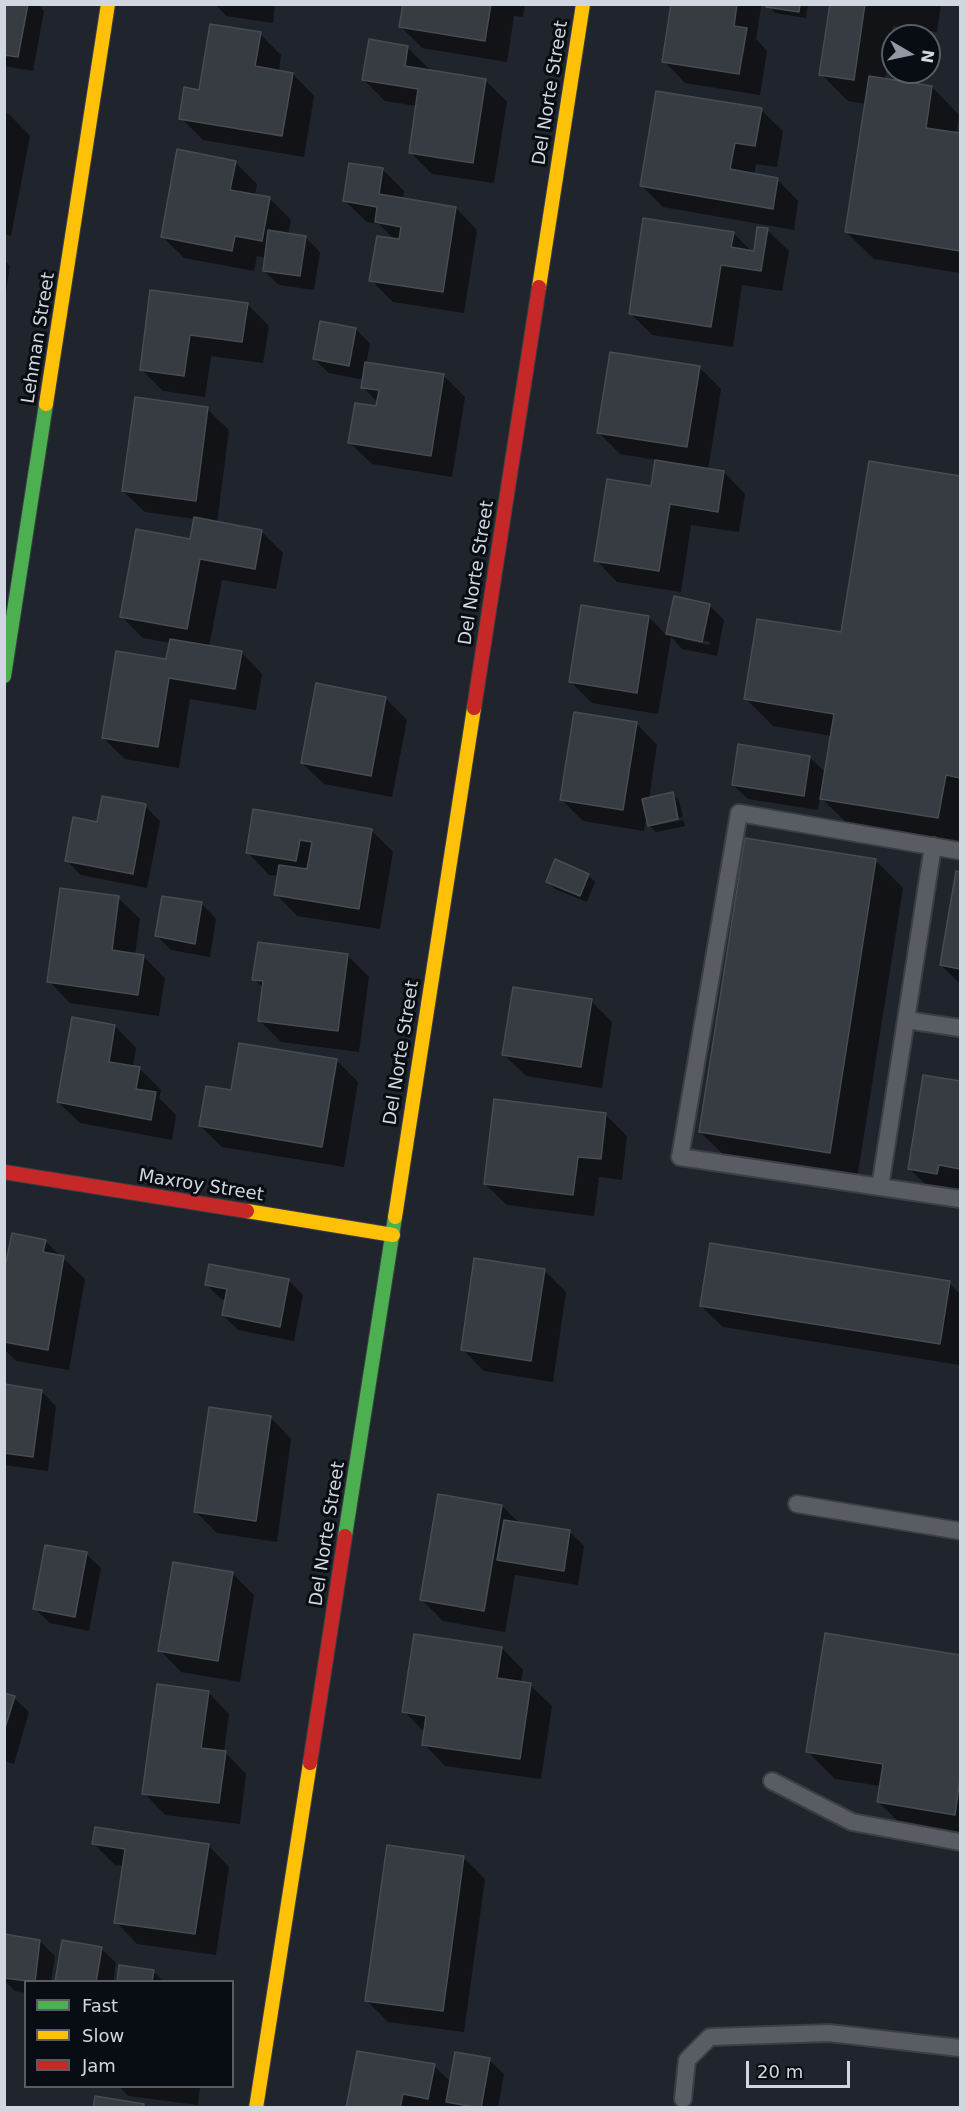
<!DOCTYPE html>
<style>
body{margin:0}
#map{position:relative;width:965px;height:2112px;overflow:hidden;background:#20242c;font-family:"DejaVu Sans",sans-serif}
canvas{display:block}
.frame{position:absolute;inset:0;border:6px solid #d1d7e1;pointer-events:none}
.legend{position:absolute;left:24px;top:1980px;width:210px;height:108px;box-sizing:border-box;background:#080c13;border:2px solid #585d65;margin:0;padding:8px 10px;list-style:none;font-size:18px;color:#d1d7e1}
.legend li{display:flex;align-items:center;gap:12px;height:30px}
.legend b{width:30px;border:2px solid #585d65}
.north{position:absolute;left:881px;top:24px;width:60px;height:60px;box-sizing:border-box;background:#080c13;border:2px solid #585d65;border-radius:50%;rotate:99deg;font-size:16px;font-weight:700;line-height:24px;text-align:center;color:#d1d7e1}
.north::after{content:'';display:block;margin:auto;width:21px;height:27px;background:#9398a2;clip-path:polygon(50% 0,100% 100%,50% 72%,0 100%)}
.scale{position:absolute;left:746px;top:2061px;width:104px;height:27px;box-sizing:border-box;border:3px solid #d1d7e1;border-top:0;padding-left:8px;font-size:18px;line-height:21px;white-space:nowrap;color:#d1d7e1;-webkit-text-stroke:4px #080c13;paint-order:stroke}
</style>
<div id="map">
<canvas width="965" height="2112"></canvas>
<div class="frame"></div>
<ul class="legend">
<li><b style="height:8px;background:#4caf50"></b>Fast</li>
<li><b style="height:8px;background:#ffc107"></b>Slow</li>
<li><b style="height:8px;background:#c62828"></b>Jam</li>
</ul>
<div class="north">N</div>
<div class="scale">20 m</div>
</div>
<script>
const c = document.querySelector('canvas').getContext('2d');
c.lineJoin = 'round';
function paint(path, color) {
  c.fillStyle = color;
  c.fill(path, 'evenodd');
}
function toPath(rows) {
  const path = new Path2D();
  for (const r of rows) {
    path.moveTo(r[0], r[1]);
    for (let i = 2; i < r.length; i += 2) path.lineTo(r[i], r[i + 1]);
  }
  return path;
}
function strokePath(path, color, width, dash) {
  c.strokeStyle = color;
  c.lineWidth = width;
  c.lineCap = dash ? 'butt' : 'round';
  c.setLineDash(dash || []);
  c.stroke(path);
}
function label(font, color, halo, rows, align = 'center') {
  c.font = font + ' "DejaVu Sans",sans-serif';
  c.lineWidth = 6;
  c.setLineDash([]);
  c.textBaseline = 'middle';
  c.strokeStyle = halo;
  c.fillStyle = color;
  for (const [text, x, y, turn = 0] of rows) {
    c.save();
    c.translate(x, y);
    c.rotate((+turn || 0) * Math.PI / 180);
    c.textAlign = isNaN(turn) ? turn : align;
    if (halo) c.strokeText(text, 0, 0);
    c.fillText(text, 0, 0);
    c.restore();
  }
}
paint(toPath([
 [4,4,38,4,44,11,33,71,4,66],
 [215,4,275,4,273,23,226,16],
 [404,4,525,4,523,17,514,16,507,62,422,48,400,26],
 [673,4,759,4,761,7,756,39,767,51,760,95,685,83,664,61],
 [768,4,808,4,806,18,775,13],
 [831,4,941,4,937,32,893,26,885,80,932,87,959,115,956,134,960,135,960,273,874,259,846,232,866,104,848,101,821,74],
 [260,34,281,55,279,72,293,74,314,96,304,157,203,140,181,118,200,91],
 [407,47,429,69,428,72,485,80,507,102,494,183,432,174,410,152,417,106,385,101,364,80],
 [761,110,783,131,777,167,756,164,754,175,777,179,798,201,794,230,663,207,641,185],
 [4,113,9,114,30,136,11,236,4,234],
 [235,162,257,184,255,196,270,199,291,220,288,235,305,237,320,252,314,290,279,285,264,271,266,258,257,256,254,271,184,258,162,236],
 [383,170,404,191,403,200,456,208,477,230,464,313,393,302,371,280,395,240,379,224,367,222,345,201],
 [767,230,789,251,782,291,742,285,733,347,652,335,631,314,733,233,752,252,755,253],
 [4,260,10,266,4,304],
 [151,292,247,304,269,326,263,363,211,356,205,397,163,391,141,369],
 [356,329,370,344,366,364,443,375,465,397,452,477,372,464,350,443,377,408,378,403,363,387,364,380,329,373,314,359],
 [699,367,721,389,708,470,724,472,745,494,739,532,691,525,681,592,617,582,596,560,652,488,657,460,620,454,599,433],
 [207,409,229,430,217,523,261,531,283,553,276,589,222,580,209,647,241,652,262,674,256,710,190,699,179,768,125,759,103,738,168,661,171,643,143,638,122,617,191,541,195,519,145,512,123,491],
 [871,463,960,478,960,844,849,825,820,797,818,810,748,799,733,785,809,757,826,773,832,736,773,726,745,698,842,634],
 [675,598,709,605,724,620,717,656,682,649,671,637,658,714,592,703,571,682,649,617,667,636],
 [683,636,710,642,709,645,683,639],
 [385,698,407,720,392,797,324,784,302,763],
 [636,723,657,745,649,799,672,794,679,801,683,817,652,823,652,826,683,820,685,826,656,832,649,825,647,814,644,831,583,821,562,800],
 [145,806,160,821,147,888,81,875,66,860,98,824],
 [254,811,371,830,393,852,380,929,297,916,276,894,279,876,269,875,248,853],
 [876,861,903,888,857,1179,728,1159,700,1132],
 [957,873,960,873,960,984,941,965],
 [588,875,595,882,587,902,555,889,548,882],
 [118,898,140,919,135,955,143,956,165,978,159,1016,70,1003,49,981],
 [202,904,216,919,210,957,171,950,157,936],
 [348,956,369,977,359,1052,281,1042,259,1020,264,989,254,979],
 [591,1001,612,1022,602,1088,526,1076,504,1055],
 [115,1026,136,1048,133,1067,139,1068,161,1090,159,1098,176,1115,172,1140,80,1123,58,1102],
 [336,1060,358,1082,344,1167,222,1147,200,1126,232,1092],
 [924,1077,960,1082,960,1200,937,1196,910,1169],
 [606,1115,627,1136,622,1180,599,1177,594,1216,507,1205,485,1184],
 [45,1241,85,1279,69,1370,16,1361,4,1349,4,1281],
 [544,1270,566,1292,553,1382,484,1371,463,1350],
 [288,1280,303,1295,294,1341,238,1330,223,1315,226,1300,221,1299,206,1284],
 [949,1283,960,1294,960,1365,723,1327,701,1306],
 [4,1386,41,1391,56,1406,48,1471,4,1465],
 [270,1417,291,1439,277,1542,217,1533,196,1512],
 [502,1506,519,1523,570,1532,584,1546,578,1585,515,1575,505,1632,443,1621,421,1599],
 [86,1554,101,1568,89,1631,50,1623,35,1609],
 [232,1573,254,1595,240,1682,181,1672,160,1650],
 [826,1635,960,1657,960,1838,906,1829,878,1802,881,1786,835,1779,807,1751],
 [502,1648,523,1670,521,1683,530,1685,552,1706,541,1779,445,1766,424,1744,425,1733,404,1711],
 [208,1692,229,1714,224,1751,246,1774,240,1824,165,1815,144,1793],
 [4,1695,14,1698,29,1712,14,1764,4,1761],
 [94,1844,208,1845,229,1867,216,1955,137,1944,116,1922,124,1866,115,1865],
 [463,1857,485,1879,464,2032,388,2022,367,2001],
 [40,1941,55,1956,51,1982,26,1982,26,1993,15,1991,4,1980,4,1945],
 [101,1948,116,1963,113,1982,57,1982],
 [153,1971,164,1982,119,1982],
 [489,2060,504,2074,498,2108,348,2108,434,2066,451,2082],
 [119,2086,200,2086,198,2105,128,2096]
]), '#0007');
const building = toPath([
 [4,4,28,4,18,57,4,55,4,4],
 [403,4,491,4,485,41,399,27,403,4],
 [671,4,737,4,734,26,747,28,739,74,662,62,671,4],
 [766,4,800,4,799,12,766,7,766,4],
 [830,4,865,4,854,80,819,75,830,4],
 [210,24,261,32,255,66,293,73,282,136,179,119,184,87,199,90,210,24],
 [369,39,408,46,405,66,486,79,473,163,409,153,418,89,362,80,369,39],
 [869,76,932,86,926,128,960,133,960,251,845,232,869,76],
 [656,91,762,108,755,146,735,143,730,169,778,178,773,209,640,186,656,91],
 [177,149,236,161,230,190,270,197,262,241,235,236,232,251,161,237,177,149],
 [349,163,383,168,379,194,456,207,443,292,369,281,377,236,399,239,401,227,375,222,377,207,343,201,349,163],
 [643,218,734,232,731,247,754,251,757,227,768,228,761,271,721,265,711,327,629,314,643,218],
 [268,230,306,236,300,276,263,271,268,230],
 [150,290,248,303,242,342,190,335,184,376,140,370,150,290],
 [320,321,356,328,349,366,313,359,320,321],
 [610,352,700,366,687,447,597,433,610,352],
 [365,362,444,374,431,456,348,443,355,403,376,406,379,390,361,388,365,362],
 [135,397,208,407,196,501,122,491,135,397],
 [655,460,724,471,718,512,670,504,659,571,594,561,607,479,651,486,655,460],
 [869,461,960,476,960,778,946,775,938,818,820,799,834,714,744,699,757,619,841,632,869,461],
 [194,517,262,530,255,569,200,559,187,629,120,617,136,529,190,539,194,517],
 [674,596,710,604,702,642,666,634,674,596],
 [581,605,649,616,637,693,569,682,581,605],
 [170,639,242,651,235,689,169,678,158,747,102,738,116,651,166,659,170,639],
 [316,683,386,697,371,776,301,763,316,683],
 [574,712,637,722,623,810,560,800,574,712],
 [738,744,810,756,804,796,732,785,738,744],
 [673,792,678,819,648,826,642,799,673,792],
 [102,796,146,804,133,874,65,861,73,817,97,822,102,796],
 [253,809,372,829,359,909,274,895,279,865,307,869,312,842,300,840,296,861,246,853,253,809],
 [745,838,876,859,830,1153,699,1132,745,838],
 [555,859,589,874,580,896,546,882,555,859],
 [956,871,960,872,960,969,940,965,956,871],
 [60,888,119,896,112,950,144,955,138,995,47,982,60,888],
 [162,896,202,902,195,944,155,936,162,896],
 [258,942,348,954,338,1031,258,1021,263,981,252,980,258,942],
 [513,987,592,999,581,1067,502,1055,513,987],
 [72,1017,115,1025,109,1062,140,1067,136,1089,156,1092,151,1120,57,1102,72,1017],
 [239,1043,337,1059,322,1147,199,1126,206,1086,231,1090,239,1043],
 [923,1075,960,1081,960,1169,939,1165,937,1174,908,1169,923,1075],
 [494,1099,606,1113,601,1159,578,1157,573,1195,484,1184,494,1099],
 [12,1233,46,1240,43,1252,64,1256,48,1350,4,1342,4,1272,12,1233],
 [710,1243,950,1281,940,1344,700,1306,710,1243],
 [474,1258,545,1269,531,1361,461,1350,474,1258],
 [209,1264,289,1279,280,1327,222,1315,227,1289,205,1285,209,1264],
 [4,1384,42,1390,33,1457,4,1453,4,1384],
 [209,1407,271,1416,256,1521,194,1512,209,1407],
 [438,1494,502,1505,484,1611,420,1600,438,1494],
 [504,1520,570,1530,564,1571,497,1560,504,1520],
 [45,1545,87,1552,75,1617,33,1609,45,1545],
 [173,1562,233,1572,218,1661,158,1651,173,1562],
 [825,1633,960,1655,960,1778,955,1815,877,1802,883,1764,806,1752,825,1633],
 [414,1634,502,1647,497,1678,531,1683,520,1759,422,1745,426,1716,402,1712,414,1634],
 [157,1684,209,1691,201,1748,226,1751,219,1803,142,1794,157,1684],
 [4,1693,15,1696,4,1731,4,1693],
 [95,1827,209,1844,195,1934,114,1923,125,1849,92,1844,95,1827],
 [387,1845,464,1856,443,2011,365,2001,387,1845],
 [4,1934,40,1940,35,1982,4,1978,4,1934],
 [62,1940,102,1947,96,1982,55,1982,62,1940],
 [119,1965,154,1970,152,1982,117,1982,119,1965],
 [357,2051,435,2064,428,2099,403,2094,400,2108,346,2108,357,2051],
 [455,2052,490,2058,481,2108,446,2102,455,2052],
 [95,2096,144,2104,143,2108,93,2108,95,2096]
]);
paint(building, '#373c42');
strokePath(building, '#474c52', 1.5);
const lane = toPath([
 [906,1020,933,846],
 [960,1028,906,1020,880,1187,960,1199],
 [880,1187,680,1157,739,813,960,851],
 [797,1504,960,1531],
 [772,1781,852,1822,960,1842],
 [683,2099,687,2060,710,2037,829,2033,960,2048]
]);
const fast = toPath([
 [4,676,46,404],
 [345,1536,395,1217]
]);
const slow = toPath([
 [539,287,583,4],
 [46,404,108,4],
 [247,1211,393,1235],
 [395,1217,474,708],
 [256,2108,310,1763]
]);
const jam = toPath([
 [474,708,539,287],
 [4,1172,247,1211],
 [310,1763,345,1536]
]);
strokePath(lane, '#3a3e45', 20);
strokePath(fast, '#3a3e45', 16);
strokePath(slow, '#3a3e45', 16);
strokePath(jam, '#3a3e45', 16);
strokePath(lane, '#595d63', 16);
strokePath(fast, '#4caf50', 14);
strokePath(slow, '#ffc107', 14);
strokePath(jam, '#c62828', 14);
label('18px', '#d1d7e1', '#080c13', [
 ["Del Norte Street",551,93,-81],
 ["Lehman Street",39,338,-81],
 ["Del Norte Street",477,573,-81],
 ["Del Norte Street",402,1053,-81],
 ["Maxroy Street",201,1186,9],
 ["Del Norte Street",328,1534,-81]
]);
</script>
